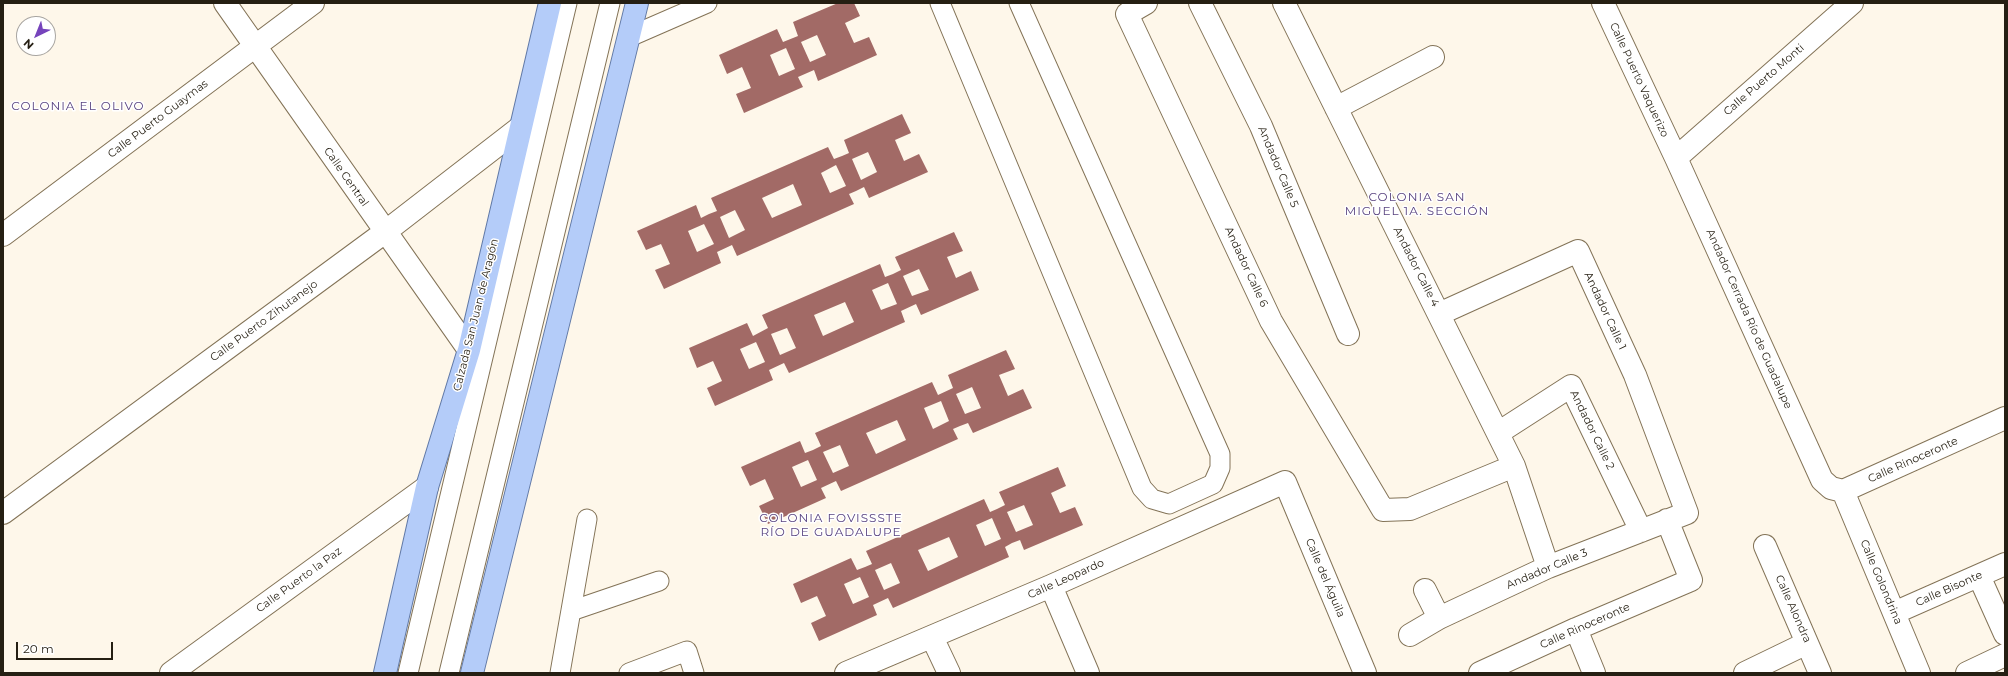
<!DOCTYPE html>
<meta charset="utf-8">
<style>
body{margin:0}
#map{position:relative;width:2008px;height:676px;overflow:hidden;background:#fef7ea;font-family:Montserrat,sans-serif}
canvas{display:block}
.frame{position:absolute;inset:0;border:4px solid #251f13;pointer-events:none}
.north{position:absolute;left:16px;top:16px;width:40px;height:40px;box-sizing:border-box;background:#fff;border:1px solid #a8a5a1;border-radius:50%;rotate:223deg;font-size:11px;font-weight:700;line-height:16px;text-align:center;color:#251f13}
.north::after{content:'';display:block;margin:auto;width:14px;height:18px;background:#7644bc;clip-path:polygon(50% 0,100% 100%,50% 72%,0 100%)}
.scale{position:absolute;left:16px;top:642px;width:97px;height:18px;box-sizing:border-box;border:2px solid #251f13;border-top:0;padding-left:5px;font-size:12px;line-height:14px;white-space:nowrap;color:#251f13;-webkit-text-stroke:3px #fff;paint-order:stroke}
</style>
<div id="map">
<canvas width="2008" height="676"></canvas>
<div class="frame"></div>
<div class="north">N</div>
<div class="scale">20 m</div>
</div>
<script>
const c = document.querySelector('canvas').getContext('2d');
c.lineJoin = 'round';
function paint(path, color) {
  c.fillStyle = color;
  c.fill(path, 'evenodd');
}
function toPath(rows) {
  const path = new Path2D();
  for (const r of rows) {
    path.moveTo(r[0], r[1]);
    for (let i = 2; i < r.length; i += 2) path.lineTo(r[i], r[i + 1]);
  }
  return path;
}
function strokePath(path, color, width, dash) {
  c.strokeStyle = color;
  c.lineWidth = width;
  c.lineCap = dash ? 'butt' : 'round';
  c.setLineDash(dash || []);
  c.stroke(path);
}
function label(font, color, halo, rows, align = 'center') {
  c.font = font + ' Montserrat,sans-serif';
  c.lineWidth = 3;
  c.setLineDash([]);
  c.textBaseline = 'middle';
  c.strokeStyle = halo;
  c.fillStyle = color;
  for (const [text, x, y, turn = 0] of rows) {
    c.save();
    c.translate(x, y);
    c.rotate((+turn || 0) * Math.PI / 180);
    c.textAlign = isNaN(turn) ? turn : align;
    if (halo) c.strokeText(text, 0, 0);
    c.fillText(text, 0, 0);
    c.restore();
  }
}
paint(toPath([
 [838,3,854,3,860,16,845,23,854,43,869,37,877,55,818,81,814,70,798,77,803,87,744,113,736,94,751,88,742,67,727,74,719,55,777,29,783,42,798,36,793,22],
 [817,35,826,55,810,62,801,42],
 [786,48,795,69,779,76,770,55],
 [902,114,911,133,895,140,904,161,919,154,928,172,869,198,864,187,856,191,849,194,854,204,737,256,732,245,717,252,721,263,664,289,655,270,670,264,661,244,646,250,637,231,696,205,701,218,709,214,717,211,711,198,828,147,834,159,842,156,849,153,844,140],
 [868,152,877,172,861,180,852,159],
 [836,165,846,186,830,193,821,173],
 [793,184,802,205,772,218,762,198],
 [735,210,745,230,729,238,720,217],
 [704,224,714,244,697,252,688,231],
 [954,232,963,251,947,257,956,278,971,271,979,290,921,315,916,304,901,311,905,322,789,373,784,363,769,370,773,380,715,406,707,388,722,381,713,361,697,368,689,348,747,323,753,336,768,328,762,315,880,264,885,277,893,274,901,270,895,257],
 [919,269,929,290,912,296,903,276],
 [888,283,897,304,881,310,872,290],
 [845,302,854,322,823,336,814,315],
 [787,328,796,348,780,355,771,334],
 [756,342,765,362,749,369,740,349],
 [1006,350,1015,369,999,375,1008,396,1023,389,1032,408,973,433,968,423,960,426,953,429,958,439,841,491,836,481,821,488,826,498,768,524,759,506,774,499,765,479,750,486,741,467,800,441,805,453,813,450,821,446,815,433,932,382,938,395,953,388,948,375],
 [972,387,981,408,965,414,956,394],
 [941,401,949,421,933,429,924,408],
 [897,420,906,440,876,454,866,433],
 [840,445,849,466,833,473,823,452],
 [808,460,817,480,801,487,792,467],
 [1058,467,1066,486,1051,493,1060,513,1075,507,1083,525,1024,550,1020,540,1012,543,1005,547,1009,557,893,608,888,598,873,605,877,615,819,641,811,623,826,616,817,596,801,603,793,584,851,558,857,570,865,567,872,564,866,551,984,499,990,512,997,509,1005,505,999,492],
 [1024,505,1033,525,1016,532,1007,512],
 [992,518,1001,539,985,546,976,525],
 [949,537,958,557,928,571,918,550],
 [891,563,900,583,884,590,875,570],
 [860,577,869,597,853,604,844,584]
]), '#a26a66');
const service = toPath([
 [940,3,1142,488,1152,499,1169,504,1213,484,1220,468,1220,454,1019,3],
 [629,37,707,3],
 [571,611,659,581],
 [408,673,567,3],
 [449,673,610,3],
 [560,673,587,519],
 [629,673,687,651,694,673]
]);
const minor = toPath([
 [225,3,469,350],
 [1146,3,1127,14,1271,321,1383,510,1410,509,1514,466],
 [1200,3,1261,126,1348,334],
 [1284,3,1514,466,1548,567],
 [1603,3,1676,158,1822,480,1831,488,1843,491,2005,418],
 [1336,108,1433,57],
 [1676,158,1852,3],
 [3,235,313,3],
 [1498,433,1571,386,1641,531],
 [1843,491,1919,673],
 [3,513,385,232,522,126],
 [1765,546,1820,673],
 [1979,576,2005,634],
 [1051,586,1088,673],
 [1425,590,1439,618],
 [1894,613,2005,564],
 [1576,629,1594,673],
 [1410,635,1439,618,1548,567,1687,513,1635,375,1578,251,1439,314],
 [932,637,949,673],
 [171,673,427,487],
 [846,673,1051,586,1285,482,1365,673],
 [1480,673,1576,629,1691,580,1667,520],
 [1745,673,1807,643],
 [1967,673,2005,655]
]);
const primary = toPath([
 [385,673,427,487,469,350,550,3],
 [472,673,637,3]
]);
strokePath(service, '#837357', 21);
strokePath(minor, '#837357', 24);
strokePath(primary, '#6179a6', 24);
strokePath(service, '#fff', 19);
strokePath(minor, '#fff', 22);
strokePath(primary, '#b4ccf9', 22);
label('11px', '#251f13', '#fff', [
 ["Calle Puerto Vaquerizo",1639,80,65],
 ["Calle Puerto Monti",1764,80,-41],
 ["Calle Puerto Guaymas",158,119,-37],
 ["Andador Calle 5",1278,167,67],
 ["Calle Central",346,177,55],
 ["Andador Calle 6",1246,267,65],
 ["Andador Calle 4",1416,267,63],
 ["Andador Calle 1",1605,311,65],
 ["Calzada San Juan de Aragón",476,315,-76],
 ["Andador Cerrada Río de Guadalupe",1749,319,66],
 ["Calle Puerto Zihutanejo",264,321,-36],
 ["Andador Calle 2",1592,430,64],
 ["Calle Rinoceronte",1913,460,-24],
 ["Andador Calle 3",1547,569,-23],
 ["Calle del Águila",1325,578,67],
 ["Calle Leopardo",1066,579,-24],
 ["Calle Puerto la Paz",299,580,-36],
 ["Calle Golondrina",1881,582,67],
 ["Calle Bisonte",1949,589,-24],
 ["Calle Alondra",1793,609,66],
 ["Calle Rinoceronte",1585,626,-24]
]);
c.letterSpacing = '1px';
label('12px', '#594380', '#fff', [
 ["COLONIA EL OLIVO",78,106],
 ["COLONIA SAN",1417,197],
 ["MIGUEL 1A. SECCIÓN",1417,211],
 ["COLONIA FOVISSSTE",831,518],
 ["RÍO DE GUADALUPE",831,532]
]);
c.letterSpacing = '0px';
</script>
